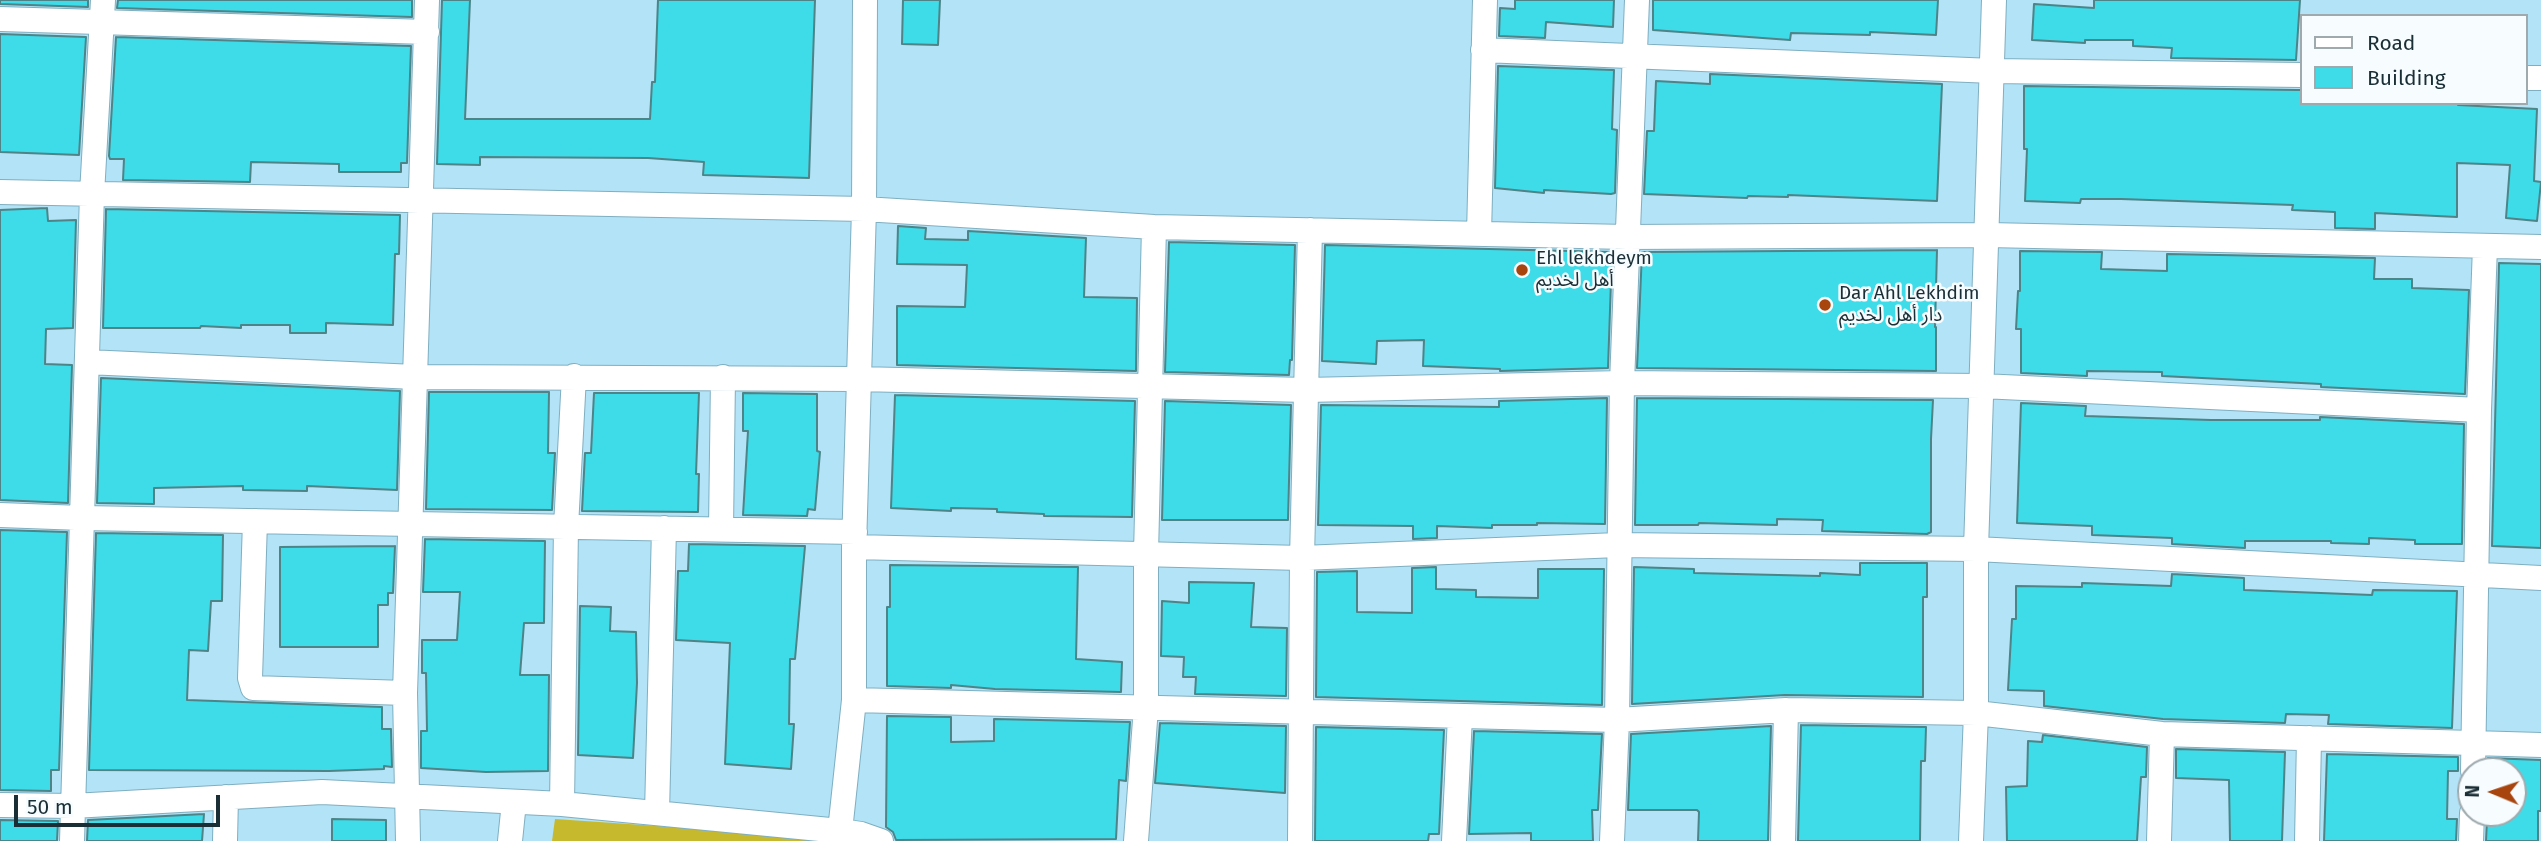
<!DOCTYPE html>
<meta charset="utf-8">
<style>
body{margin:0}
#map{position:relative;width:2541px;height:841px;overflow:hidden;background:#b2e3f6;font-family:"Fira Sans",sans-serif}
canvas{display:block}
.legend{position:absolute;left:2300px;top:14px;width:228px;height:91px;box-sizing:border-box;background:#f7fcfe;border:2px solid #9faaae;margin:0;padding:9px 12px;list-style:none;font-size:21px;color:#1a2e35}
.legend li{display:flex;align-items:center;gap:14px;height:35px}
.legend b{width:35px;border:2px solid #9faaae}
.north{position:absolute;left:2457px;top:757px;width:70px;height:70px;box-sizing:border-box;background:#f7fcfe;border:2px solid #9faaae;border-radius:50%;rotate:272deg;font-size:19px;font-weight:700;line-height:28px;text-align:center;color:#1a2e35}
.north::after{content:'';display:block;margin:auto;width:24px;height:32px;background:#a8450f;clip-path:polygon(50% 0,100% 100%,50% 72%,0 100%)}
.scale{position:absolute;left:14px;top:795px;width:206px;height:32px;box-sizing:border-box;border:4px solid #1a2e35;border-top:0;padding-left:9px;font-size:21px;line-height:24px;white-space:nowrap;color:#1a2e35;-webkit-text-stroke:5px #f7fcfe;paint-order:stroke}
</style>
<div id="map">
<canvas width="2541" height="841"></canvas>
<ul class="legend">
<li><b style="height:9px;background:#fff"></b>Road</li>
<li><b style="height:19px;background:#3edce9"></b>Building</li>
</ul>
<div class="north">N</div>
<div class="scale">50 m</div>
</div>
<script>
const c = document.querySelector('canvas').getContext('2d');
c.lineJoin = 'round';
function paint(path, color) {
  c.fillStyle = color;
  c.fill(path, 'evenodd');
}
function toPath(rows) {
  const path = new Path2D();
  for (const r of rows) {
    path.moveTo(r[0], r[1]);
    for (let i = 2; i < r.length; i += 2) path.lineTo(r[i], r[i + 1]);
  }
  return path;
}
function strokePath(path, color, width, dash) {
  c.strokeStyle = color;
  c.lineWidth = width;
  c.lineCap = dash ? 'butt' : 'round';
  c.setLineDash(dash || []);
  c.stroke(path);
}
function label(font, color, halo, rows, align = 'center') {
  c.font = font + ' "Fira Sans","Noto Sans Arabic",sans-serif';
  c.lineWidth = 5;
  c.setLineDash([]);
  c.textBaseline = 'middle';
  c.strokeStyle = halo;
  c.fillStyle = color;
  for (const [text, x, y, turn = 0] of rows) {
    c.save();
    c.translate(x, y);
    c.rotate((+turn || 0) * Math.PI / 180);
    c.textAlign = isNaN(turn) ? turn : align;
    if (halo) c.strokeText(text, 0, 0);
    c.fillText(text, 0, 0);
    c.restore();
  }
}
paint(toPath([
 [555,819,863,840,866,841,552,841]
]), '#c7b92d');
const building = toPath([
 [0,0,88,0,88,7,0,4,0,0],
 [118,0,412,0,412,17,117,8,118,0],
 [442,0,470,0,465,119,650,119,652,82,655,82,658,0,815,0,809,178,703,175,704,162,648,158,480,157,480,165,437,164,442,0],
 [903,0,940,0,938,45,902,44,903,0],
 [1515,0,1614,0,1613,27,1546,22,1545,38,1499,36,1500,8,1515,9,1515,0],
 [1653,0,1938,0,1936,35,1870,32,1870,35,1791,33,1790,40,1653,30,1653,0],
 [2094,0,2300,0,2296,60,2171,58,2172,48,2133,46,2133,40,2085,40,2085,43,2032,40,2034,4,2094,8,2094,0],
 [0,34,86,37,79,155,0,152,0,34],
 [116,37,411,46,407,163,401,163,401,172,339,172,339,164,251,162,250,182,123,180,124,159,110,159,109,156,116,37],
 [1498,66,1614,70,1612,129,1617,130,1615,193,1611,194,1544,190,1544,193,1495,188,1498,66],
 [1710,74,1942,84,1937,201,1788,195,1788,197,1748,196,1747,198,1644,194,1647,131,1654,131,1656,81,1710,84,1710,74],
 [2024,86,2296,90,2301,90,2301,103,2458,103,2458,105,2537,109,2534,181,2541,182,2537,221,2506,218,2510,165,2457,163,2457,217,2375,213,2375,229,2335,228,2335,212,2292,210,2293,205,2121,199,2081,199,2080,203,2025,201,2027,149,2024,149,2024,86],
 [47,208,48,221,76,220,73,328,46,329,45,364,72,365,68,503,0,500,0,210,47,208],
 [106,209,400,215,399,254,395,254,393,325,326,323,326,333,290,333,290,325,241,325,241,328,201,326,200,328,103,328,106,209],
 [898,226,926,228,925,239,968,240,968,231,1086,238,1084,297,1137,298,1136,371,897,365,897,306,965,307,967,265,897,264,898,226],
 [1169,242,1295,245,1292,360,1290,360,1289,375,1165,372,1169,242],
 [1325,245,1612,252,1608,368,1500,371,1500,369,1423,366,1424,340,1377,341,1376,364,1322,361,1325,245],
 [1937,250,1935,327,1936,327,1936,371,1637,368,1642,252,1937,250],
 [2020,251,2102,252,2101,269,2167,271,2167,254,2375,258,2374,279,2412,279,2412,288,2469,290,2465,394,2321,387,2321,384,2162,376,2162,372,2087,371,2087,376,2021,373,2021,329,2016,329,2018,291,2020,291,2020,251],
 [2499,263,2541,264,2541,548,2492,546,2499,263],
 [101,378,400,391,397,490,307,486,307,491,243,490,243,486,154,488,154,504,97,503,101,378],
 [429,392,549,392,548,453,555,453,552,510,426,509,429,392],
 [594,393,699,393,696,474,699,474,698,512,582,511,585,453,591,453,594,393],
 [743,393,817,394,817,451,820,452,815,510,808,509,807,516,743,515,748,431,743,431,743,393],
 [895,395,1135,401,1132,517,1044,516,1044,514,997,512,997,509,951,508,951,511,891,508,895,395],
 [1607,398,1605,524,1537,523,1537,525,1492,525,1492,528,1437,526,1437,538,1413,539,1413,526,1318,525,1321,405,1499,407,1499,401,1607,398],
 [1637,398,1933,400,1931,439,1931,532,1927,534,1822,531,1823,520,1777,519,1777,525,1699,523,1698,525,1635,525,1637,398],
 [1165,401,1291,405,1288,520,1162,520,1165,401],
 [2021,403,2086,406,2085,416,2211,420,2320,420,2320,417,2464,424,2462,544,2415,544,2415,540,2369,538,2369,544,2331,543,2331,541,2245,541,2245,548,2172,544,2172,538,2092,535,2092,526,2017,523,2021,403],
 [0,530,67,532,59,770,51,770,51,791,0,790,0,530],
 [96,533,223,535,222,601,211,601,208,651,189,650,187,700,382,707,382,729,391,729,392,767,384,766,384,769,329,771,89,770,96,533],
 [425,539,545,541,544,623,524,623,520,675,549,675,548,771,486,772,421,768,421,731,427,731,426,673,422,673,422,640,457,640,460,592,423,592,425,539],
 [689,544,805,546,795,659,790,659,789,724,794,724,791,769,725,764,730,643,676,640,678,571,688,571,689,544],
 [395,546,393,593,388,593,388,605,378,605,378,647,280,647,280,547,395,546],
 [1860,563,1927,563,1927,597,1923,597,1923,697,1785,695,1632,704,1634,567,1694,569,1694,573,1820,576,1820,573,1860,575,1860,563],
 [890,565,1078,567,1076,659,1122,662,1121,692,995,689,951,685,951,688,887,686,887,607,890,607,890,565],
 [1436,567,1436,589,1476,590,1476,597,1538,598,1538,569,1604,569,1602,705,1316,697,1317,572,1357,571,1357,612,1412,613,1412,568,1436,567],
 [2172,574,2244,578,2244,590,2372,595,2373,590,2457,591,2452,728,2328,724,2329,715,2286,714,2285,723,2163,719,2044,706,2044,691,2008,690,2012,619,2016,619,2016,586,2082,587,2082,583,2171,586,2172,574],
 [1189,582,1254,583,1251,627,1287,628,1286,696,1195,694,1196,677,1183,677,1184,657,1161,656,1162,601,1189,603,1189,582],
 [580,606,611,607,610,631,636,632,637,683,633,758,578,755,580,606],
 [887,716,951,717,951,742,994,741,994,719,1130,722,1126,781,1119,780,1116,839,896,840,893,832,886,827,887,716],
 [1160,723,1286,726,1285,793,1155,783,1160,723],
 [1801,725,1926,727,1925,761,1921,761,1920,841,1798,841,1801,725],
 [1771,726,1768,841,1698,841,1699,812,1697,810,1628,810,1631,734,1771,726],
 [1316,727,1444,730,1439,834,1429,834,1428,841,1315,841,1316,727],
 [1474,731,1602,734,1598,810,1592,810,1593,841,1531,841,1531,833,1469,834,1474,731],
 [2043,735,2147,747,2146,777,2141,777,2137,841,2007,841,2006,787,2027,786,2028,741,2042,742,2043,735],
 [2176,749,2285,752,2282,841,2230,841,2229,780,2176,778,2176,749],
 [2327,754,2458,757,2458,771,2448,771,2447,819,2457,819,2456,841,2324,841,2327,754],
 [2488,758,2541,760,2541,811,2538,811,2538,841,2486,841,2487,819,2505,819,2506,813,2513,813,2513,771,2488,771,2488,758],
 [204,814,202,841,87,841,88,820,204,814],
 [332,819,386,820,386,841,332,841,332,819],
 [0,820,58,821,57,841,0,841,0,820]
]);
paint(building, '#3edce9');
strokePath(building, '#4e8387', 2);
const minor = toPath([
 [865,0,864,209,854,547,854,700,840,831,861,834,881,841],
 [0,19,427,32],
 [1483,50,1993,71,2301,75],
 [2525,78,2541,78],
 [0,192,864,209,1154,227,1627,237,1988,235,2541,247],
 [1479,234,1485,0],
 [87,362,415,377,859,379,1306,390,1622,383,1982,386,2479,410],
 [0,515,82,518,855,532],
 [255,521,250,678,253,688,405,693],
 [721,529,723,377],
 [854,547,1302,558,1618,545,1976,549,2541,578],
 [854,700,1617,720,1786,710,1976,713,2162,734,2541,745],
 [2473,771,2479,410,2485,246],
 [562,804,566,527,574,376],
 [0,805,73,806,322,792,562,804,840,831],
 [657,813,664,528],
 [72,841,92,194,103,0],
 [225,841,226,797],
 [408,841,405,693,427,0],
 [510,841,514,802],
 [1136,841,1146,707,1146,554,1154,227],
 [1300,841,1302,558,1310,230],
 [1454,841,1460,716],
 [1612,841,1617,720,1622,383,1637,0],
 [1783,841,1786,710],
 [1971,841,1976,713,1976,549,1994,0],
 [2159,841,2162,734],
 [2307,841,2309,738],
 [2471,841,2472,813]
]);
strokePath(minor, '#7fafc1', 26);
strokePath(minor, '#fff', 24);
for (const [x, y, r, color] of [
 [1522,270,7,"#a8450f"],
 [1825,305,7,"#a8450f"]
]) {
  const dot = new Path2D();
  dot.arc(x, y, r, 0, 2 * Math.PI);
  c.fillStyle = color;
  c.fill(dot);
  strokePath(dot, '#f7fcfe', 2.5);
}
label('19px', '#1a2e35', '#f7fcfe', [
 ["Ehl lekhdeym",1536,259],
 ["أهل لخديم",1536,281],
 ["Dar Ahl Lekhdim",1839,294],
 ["دار أهل لخديم",1839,316]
], 'left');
</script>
